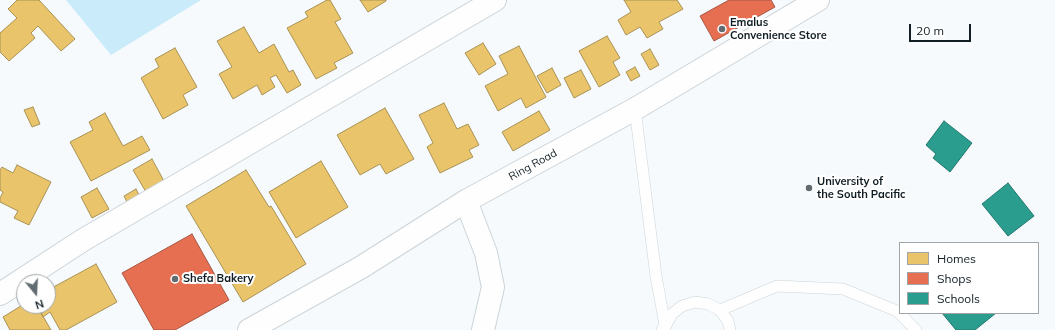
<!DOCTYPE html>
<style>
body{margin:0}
#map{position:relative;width:1055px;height:330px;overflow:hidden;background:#f6fafc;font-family:Mulish,sans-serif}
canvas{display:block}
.legend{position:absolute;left:899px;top:242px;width:140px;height:72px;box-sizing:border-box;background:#fff;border:1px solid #a0a5a7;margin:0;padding:5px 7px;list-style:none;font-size:12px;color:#111e24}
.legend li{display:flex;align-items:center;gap:8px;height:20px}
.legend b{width:20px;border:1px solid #a0a5a7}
.north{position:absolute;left:16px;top:274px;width:40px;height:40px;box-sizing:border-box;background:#fff;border:1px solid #a0a5a7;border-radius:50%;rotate:162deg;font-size:11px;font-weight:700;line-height:16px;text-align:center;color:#111e24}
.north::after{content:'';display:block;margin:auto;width:14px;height:18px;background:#616b70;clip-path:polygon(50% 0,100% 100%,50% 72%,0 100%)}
.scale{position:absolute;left:909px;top:24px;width:62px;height:18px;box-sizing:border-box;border:2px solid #111e24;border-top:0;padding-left:5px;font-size:12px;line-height:14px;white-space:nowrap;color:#111e24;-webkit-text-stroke:3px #fff;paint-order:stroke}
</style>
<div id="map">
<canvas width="1055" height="330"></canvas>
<ul class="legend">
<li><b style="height:11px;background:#e9c46a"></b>Homes</li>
<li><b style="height:11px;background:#e76f51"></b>Shops</li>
<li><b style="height:11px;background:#2a9d8f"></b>Schools</li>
</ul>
<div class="north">N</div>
<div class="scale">20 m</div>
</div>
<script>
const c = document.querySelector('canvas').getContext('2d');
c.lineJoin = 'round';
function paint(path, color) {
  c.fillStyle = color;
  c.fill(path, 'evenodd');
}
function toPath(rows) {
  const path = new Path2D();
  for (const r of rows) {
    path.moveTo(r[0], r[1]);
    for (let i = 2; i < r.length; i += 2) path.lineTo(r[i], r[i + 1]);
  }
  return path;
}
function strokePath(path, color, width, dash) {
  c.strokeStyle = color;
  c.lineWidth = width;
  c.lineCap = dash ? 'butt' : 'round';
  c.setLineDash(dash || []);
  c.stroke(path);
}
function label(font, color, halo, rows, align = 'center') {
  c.font = font + ' Mulish,sans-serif';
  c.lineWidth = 4;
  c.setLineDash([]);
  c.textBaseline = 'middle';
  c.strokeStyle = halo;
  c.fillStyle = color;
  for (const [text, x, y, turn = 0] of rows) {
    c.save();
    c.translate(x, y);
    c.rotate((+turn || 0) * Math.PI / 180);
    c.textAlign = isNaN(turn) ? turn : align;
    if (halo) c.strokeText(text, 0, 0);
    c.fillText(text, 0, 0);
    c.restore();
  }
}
paint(toPath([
 [66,0,201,0,111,55]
]), '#c9ebfa');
const homes = toPath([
 [17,0,39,0,75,39,61,51,38,26,31,33,35,38,9,61,0,52,0,33,17,18,8,9,17,0],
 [327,0,330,0,341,19,335,22,353,53,334,63,337,68,316,79,287,28,308,17,305,12,327,0],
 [360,0,386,0,386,1,368,12,360,0],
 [624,0,677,0,683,9,659,22,663,29,647,38,640,27,626,35,618,20,631,12,624,0],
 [244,27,259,53,274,44,289,72,293,70,301,85,287,93,276,75,270,78,275,87,262,95,257,85,233,99,219,74,232,67,217,41,244,27],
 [607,36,620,58,613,62,620,75,599,87,579,51,607,36],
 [483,43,496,64,479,75,465,53,483,43],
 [519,46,546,97,526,108,521,98,498,111,485,86,508,74,499,56,519,46],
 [175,48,197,87,183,95,188,105,163,119,141,78,159,67,155,59,175,48],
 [650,49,659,65,650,70,641,54,650,49],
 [635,67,640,76,631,81,626,72,635,67],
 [552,68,561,85,547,93,537,76,552,68],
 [581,70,591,89,574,98,564,78,581,70],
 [444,103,457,129,468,124,479,145,469,150,473,157,440,173,427,147,433,143,419,115,444,103],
 [33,107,40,124,32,127,24,110,33,107],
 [385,108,414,159,386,174,380,164,360,175,337,135,385,108],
 [539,111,550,130,513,151,502,132,539,111],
 [105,113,123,146,142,136,150,150,91,181,70,142,93,130,89,122,105,113],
 [152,159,164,181,146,192,133,170,152,159],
 [321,161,348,207,296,238,269,192,321,161],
 [17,165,51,182,29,225,14,218,18,211,0,202,0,198,3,192,0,190,0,170,2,167,13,173,17,165],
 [246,170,269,207,271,206,306,264,243,302,186,206,246,170],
 [97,188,109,209,92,218,81,197,97,188],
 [136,189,140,197,128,204,124,196,136,189],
 [96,264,117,302,66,330,60,330,50,312,43,317,37,306,48,306,48,290,96,264],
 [24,304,24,306,37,306,51,330,10,330,3,317,24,304]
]);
paint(homes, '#e9c46a');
strokePath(homes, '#a89255', 1);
const shops = toPath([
 [729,0,771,0,775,7,714,41,700,16,729,0],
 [192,234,229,300,175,330,154,330,122,273,192,234]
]);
paint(shops, '#e76f51');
strokePath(shops, '#a75744', 1);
const schools = toPath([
 [944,121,972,143,950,172,933,158,936,154,926,145,944,121],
 [1008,183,1034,216,1008,236,982,204,1008,183],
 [942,313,996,313,975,330,956,330,942,313]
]);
paint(schools, '#2a9d8f');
strokePath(schools, '#22776f', 1);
const service = toPath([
 [635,109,656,276,665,325,662,330],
 [720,310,777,286,843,289,897,311,916,330],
 [665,327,672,314,682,306,695,302,708,304,720,310,728,321,730,330]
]);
const minor = toPath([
 [466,201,486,253,493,287,483,330],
 [0,294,83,240,495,0]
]);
const secondary = toPath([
 [249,330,360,268,466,201,635,109,818,0]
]);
strokePath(service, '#cbd4d8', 12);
strokePath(minor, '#cbd4d8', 24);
strokePath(secondary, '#cbd4d8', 24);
strokePath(service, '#fefeff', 11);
strokePath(minor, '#fefeff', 22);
strokePath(secondary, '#fefeff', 22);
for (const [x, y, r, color] of [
 [722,29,4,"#616b70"],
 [809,188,4,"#616b70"],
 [175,279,4,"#616b70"]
]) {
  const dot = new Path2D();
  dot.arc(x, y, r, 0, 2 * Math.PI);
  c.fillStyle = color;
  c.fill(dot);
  strokePath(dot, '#fff', 1.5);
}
label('bold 11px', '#111e24', '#fff', [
 ["Emalus",730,23],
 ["Convenience Store",730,36],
 ["University of",817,182],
 ["the South Pacific",817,195],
 ["Shefa Bakery",183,279]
], 'left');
label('11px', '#111e24', '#fff', [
 ["Ring Road",533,165,-29]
]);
</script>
